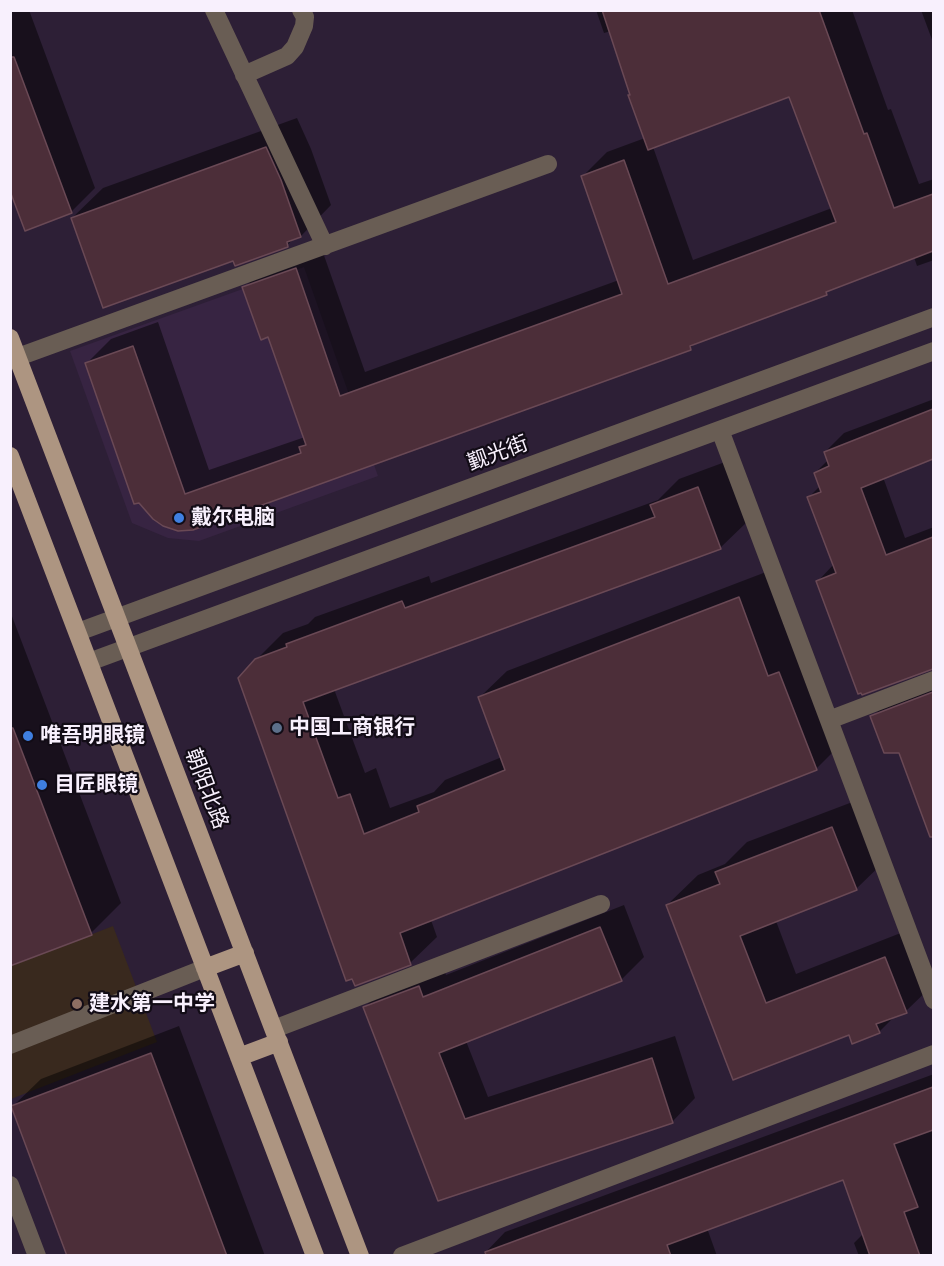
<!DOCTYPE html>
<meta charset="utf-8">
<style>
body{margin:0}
#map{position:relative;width:944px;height:1266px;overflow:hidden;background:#2d1f36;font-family:Arial,sans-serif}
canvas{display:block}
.frame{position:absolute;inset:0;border:12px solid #f8f0fd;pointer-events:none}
</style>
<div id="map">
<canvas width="944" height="1266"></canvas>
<div class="frame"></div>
</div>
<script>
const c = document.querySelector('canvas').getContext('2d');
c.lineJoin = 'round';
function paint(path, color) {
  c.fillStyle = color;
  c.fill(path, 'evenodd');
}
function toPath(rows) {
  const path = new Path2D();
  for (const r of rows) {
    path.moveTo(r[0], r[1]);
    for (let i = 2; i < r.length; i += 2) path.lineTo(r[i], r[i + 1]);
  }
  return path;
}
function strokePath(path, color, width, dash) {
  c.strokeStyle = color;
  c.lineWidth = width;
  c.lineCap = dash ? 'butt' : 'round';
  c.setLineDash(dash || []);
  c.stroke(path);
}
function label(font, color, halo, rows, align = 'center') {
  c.font = font + ' Arial,"Noto Sans SC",sans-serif';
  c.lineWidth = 4.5;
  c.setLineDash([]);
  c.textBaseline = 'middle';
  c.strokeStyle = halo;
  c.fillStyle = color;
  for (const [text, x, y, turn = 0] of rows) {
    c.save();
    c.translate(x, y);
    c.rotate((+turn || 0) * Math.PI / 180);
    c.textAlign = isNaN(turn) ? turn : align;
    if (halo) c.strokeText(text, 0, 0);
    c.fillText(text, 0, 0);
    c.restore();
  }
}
paint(toPath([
 [304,267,378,476,199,541,168,538,132,523,70,351]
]), '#372442');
paint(toPath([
 [113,926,157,1042,11,1099,11,966]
]), '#39291e');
paint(toPath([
 [10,10,29,10,95,188,71,212,10,186],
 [596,10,852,10,888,110,891,109,919,184,934,179,934,260,917,266,914,257,832,288,826,293,698,341,690,348,193,529,87,363,111,339,158,322,209,470,305,437,269,335,244,288,269,263,320,244,365,372,619,280,582,177,607,152,645,138,611,31,604,33],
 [790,95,832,208,693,260,653,147],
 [921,10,934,10,934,45],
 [297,118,311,149,331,205,301,236,295,238,287,245,234,260,72,218,103,188],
 [934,399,934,458,883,477,905,538,934,527,934,668,930,668,818,581,834,564,809,497,820,486,815,473,828,460,825,452,844,433],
 [725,462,747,522,720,548,334,689,365,773,376,768,390,808,434,792,445,780,502,757,480,697,507,671,766,572,843,742,816,769,431,920,437,937,410,963,256,660,283,633,308,624,315,617,429,576,431,583,658,500,679,479],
 [10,611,121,903,91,933,10,964],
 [934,682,934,821,927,823,900,752,872,717,891,698],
 [863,798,887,859,856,889,776,921,796,974,916,927,934,984,906,1011,896,1015,879,1032,850,1033,734,1078,667,905,698,875,725,864,747,842],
 [624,905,644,957,621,980,466,1041,488,1097,675,1036,695,1098,672,1122,438,1199,364,1008,388,984,442,964,446,975],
 [179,1026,265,1256,68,1256,12,1107,41,1079],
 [934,1074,934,1256,859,1256,854,1243,864,1233,844,1178,707,1228,717,1256,482,1256,505,1232]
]), '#0007');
const building = toPath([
 [602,10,819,10,864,134,867,133,894,208,933,194,933,251,826,292,827,295,690,346,691,350,193,530,178,531,163,526,153,519,139,503,134,504,85,363,133,346,185,494,301,453,299,447,306,445,268,337,261,340,242,287,296,268,340,396,622,294,581,176,624,160,668,284,836,222,789,97,648,150,628,95,630,95,602,10],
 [10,57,14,57,72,213,25,231,10,191,10,57],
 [266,147,281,180,301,237,287,242,288,247,235,266,233,261,103,308,71,218,266,147],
 [933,409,933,459,861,488,886,555,933,537,933,669,862,695,861,693,858,694,816,581,836,573,807,497,821,492,814,473,829,466,824,452,933,409],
 [698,487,721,549,303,702,338,798,350,794,364,834,419,812,417,806,505,770,478,697,739,597,768,676,779,672,817,770,400,933,411,965,355,986,352,979,346,981,238,678,255,659,287,647,286,644,402,601,405,608,655,517,650,505,698,487],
 [933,692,933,837,930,837,899,753,884,753,870,716,933,692],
 [10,728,13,728,92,935,10,966,10,728],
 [832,827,857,890,740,936,766,1003,885,957,907,1013,876,1024,880,1033,852,1044,849,1035,733,1080,666,905,720,884,715,872,832,827],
 [600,927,622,981,439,1053,465,1119,652,1058,673,1123,438,1201,363,1007,419,986,423,997,600,927],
 [151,1053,227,1256,67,1256,11,1106,151,1053],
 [933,1087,933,1130,894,1144,918,1207,904,1212,920,1256,870,1256,843,1180,667,1245,671,1256,486,1256,485,1252,933,1087]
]);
paint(building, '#4c2e39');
strokePath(building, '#6a4955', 1.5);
strokePath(toPath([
 [214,10,325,246],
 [244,75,287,56,295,47,304,26,305,17,301,10],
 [18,357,548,164],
 [720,430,934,1000],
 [78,632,934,317],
 [89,662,934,351],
 [829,720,934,680],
 [274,1029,601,904],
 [10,1045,205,968],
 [10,1185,37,1256],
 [402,1256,934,1054]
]), '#695d54', 18);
strokePath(toPath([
 [10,338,360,1256],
 [10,456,315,1256],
 [205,968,245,953],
 [239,1057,279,1042]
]), '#ad9581', 18);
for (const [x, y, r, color] of [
 [179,518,6,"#3f7fe0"],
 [277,728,6,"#5c6f8a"],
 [28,736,6,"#3f7fe0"],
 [42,785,6,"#3f7fe0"],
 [77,1004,6,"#8d6e63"]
]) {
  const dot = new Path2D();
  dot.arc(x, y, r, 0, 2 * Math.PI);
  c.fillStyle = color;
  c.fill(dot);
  strokePath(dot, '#120c16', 2);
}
label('21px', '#f8f0fd', '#120c16', [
 ["觐光街",498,454,-20],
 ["朝阳北路",206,789,69]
]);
label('bold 21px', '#f8f0fd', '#120c16', [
 ["戴尔电脑",191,518],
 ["中国工商银行",289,728],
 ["唯吾明眼镜",40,736],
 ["目匠眼镜",54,785],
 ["建水第一中学",89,1004]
], 'left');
</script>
